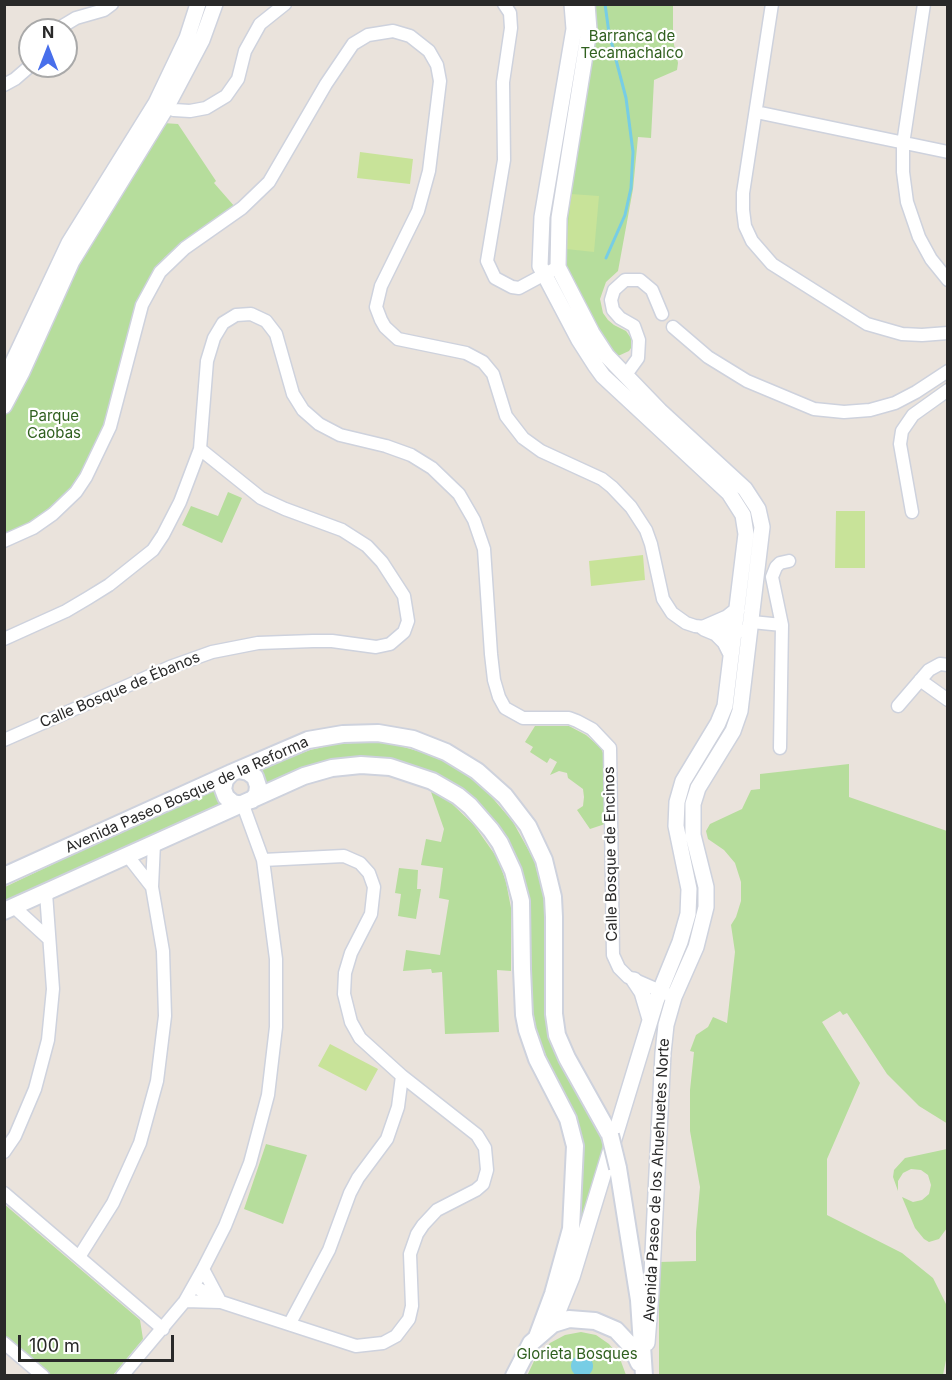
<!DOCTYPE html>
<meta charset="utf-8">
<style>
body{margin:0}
#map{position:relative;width:952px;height:1380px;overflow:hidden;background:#eae3dc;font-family:Inter,sans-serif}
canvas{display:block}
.frame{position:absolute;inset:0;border:6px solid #292929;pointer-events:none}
.north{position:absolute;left:18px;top:18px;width:60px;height:60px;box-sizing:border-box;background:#fff;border:2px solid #a9a9a9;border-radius:50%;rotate:0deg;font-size:16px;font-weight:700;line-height:24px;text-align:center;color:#292929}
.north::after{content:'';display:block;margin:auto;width:21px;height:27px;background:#486feb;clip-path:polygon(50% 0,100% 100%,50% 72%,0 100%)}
.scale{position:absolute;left:18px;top:1335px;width:156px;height:27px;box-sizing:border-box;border:3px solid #292929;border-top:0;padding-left:8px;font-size:18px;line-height:21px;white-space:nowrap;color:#292929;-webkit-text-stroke:4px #fff;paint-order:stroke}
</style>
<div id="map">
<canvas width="952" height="1380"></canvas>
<div class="frame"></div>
<div class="north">N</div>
<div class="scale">100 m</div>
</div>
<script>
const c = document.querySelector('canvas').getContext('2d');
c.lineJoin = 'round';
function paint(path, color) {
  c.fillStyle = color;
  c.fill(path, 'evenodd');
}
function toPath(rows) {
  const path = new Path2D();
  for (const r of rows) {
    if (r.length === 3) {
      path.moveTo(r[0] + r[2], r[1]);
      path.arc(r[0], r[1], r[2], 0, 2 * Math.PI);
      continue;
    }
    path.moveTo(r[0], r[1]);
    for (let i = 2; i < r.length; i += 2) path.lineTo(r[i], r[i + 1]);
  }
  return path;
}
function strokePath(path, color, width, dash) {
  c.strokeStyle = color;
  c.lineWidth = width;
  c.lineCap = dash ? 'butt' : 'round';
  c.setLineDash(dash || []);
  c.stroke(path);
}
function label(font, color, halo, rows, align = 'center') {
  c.font = font + ' Inter,sans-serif';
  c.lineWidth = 4.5;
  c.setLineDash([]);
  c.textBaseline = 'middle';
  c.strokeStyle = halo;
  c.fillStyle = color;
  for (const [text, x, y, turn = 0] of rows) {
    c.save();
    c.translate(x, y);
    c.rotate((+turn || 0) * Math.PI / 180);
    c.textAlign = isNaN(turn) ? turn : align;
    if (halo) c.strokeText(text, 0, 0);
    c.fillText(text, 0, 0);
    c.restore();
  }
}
paint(toPath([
 [591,5,673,5,673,40,678,63,677,70,654,80,651,138,638,137,633,189,618,271,606,282,600,299,603,313,608,320,614,325,626,331,631,338,631,348,629,351,618,356,614,355,570,286,561,247],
 [163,123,178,124,216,181,214,183,235,207,181,243,165,257,156,268,137,304,105,425,81,474,72,488,50,509,30,523,5,535,4,415,26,374,68,278],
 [228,492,242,498,222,543,182,525,191,506,218,516],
 [535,726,569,726,586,735,601,748,605,758,605,824,590,829,577,810,583,806,584,797,583,789,568,778,567,773,559,771,550,775,557,762,550,758,547,763,530,752,533,747,525,742],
 [367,742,393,744,421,752,448,763,468,776,490,795,513,822,534,860,546,905,547,990,605,1141,579,1241,582,1145,537,1033,531,1000,530,908,521,872,429,772,422,769,398,762,267,785,264,784,260,775,264,769,275,763,310,750,337,744],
 [849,764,849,797,947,831,948,1124,919,1106,887,1074,847,1013,843,1015,840,1011,822,1022,860,1083,827,1159,827,1215,902,1253,933,1278,947,1306,947,1355,943,1375,659,1376,659,1262,696,1261,696,1232,700,1187,690,1131,690,1090,694,1052,690,1051,696,1035,708,1027,713,1017,727,1023,735,952,731,925,736,917,741,901,741,882,735,863,724,850,708,839,706,831,710,824,742,809,751,790,760,789,760,774],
 [219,785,226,802,5,907,5,887],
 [431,792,447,799,474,825,498,859,506,882,511,908,511,971,497,970,499,1032,445,1034,442,972,432,973,431,969,403,971,406,950,440,955,449,900,439,898,443,868,421,865,426,839,441,842,444,829],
 [399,868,418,870,417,889,421,889,416,919,398,916,401,894,395,893],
 [266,1144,307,1155,283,1224,244,1209],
 [947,1149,947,1228,939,1239,929,1242,924,1239,915,1228,902,1197,913,1202,922,1200,929,1194,931,1185,928,1175,921,1170,911,1169,903,1173,898,1181,898,1191,893,1177,894,1170,905,1158],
 [4,1204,140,1320,143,1339,113,1375,49,1375,5,1338],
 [581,1332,596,1335,609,1344,619,1356,626,1375,527,1376,534,1361,550,1343,565,1335]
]), '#b6dd9c');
paint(toPath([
 [360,152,413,159,410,184,357,178],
 [571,194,599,196,594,252,566,249],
 [836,511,865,511,865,568,835,568],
 [643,555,645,580,591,586,589,561],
 [330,1044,378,1069,366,1091,318,1066]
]), '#c8e399');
paint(toPath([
 [582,1366,11]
]), '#77cde5');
strokePath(toPath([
 [605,4,609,33,626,98,633,152,631,188,625,215,606,258]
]), '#77cde5', 3);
const minor = toPath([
 [504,4,510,13,511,28,503,82,504,160,487,261,495,278,512,287,519,288,558,267],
 [772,4,743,193,743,210,745,226,752,241,772,264,867,324,902,334,922,335,948,333],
 [924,4,903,144,903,172,907,202,919,237,931,259,948,280],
 [56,30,76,18,104,10,112,4],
 [4,85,15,79,30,66],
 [160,105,174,110,190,111,206,108,226,96,238,79,245,51,260,24,285,4],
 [756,112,948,152],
 [673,327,708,357,747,381,814,409,844,412,870,410,895,403,916,392,948,371],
 [625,376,638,358,639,340,634,326,620,318,613,310,611,300,614,290,625,280,640,280,652,290,662,314],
 [912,512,900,444,902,431,913,415,948,390],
 [4,541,33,528,53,514,76,492,86,477,110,427,142,305,160,272,185,248,242,208,269,182,326,84,353,44,368,35,393,31,410,36,429,51,437,65,440,81,429,171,418,211,381,286,376,307,381,320,385,327,398,339,466,353,483,362,493,374,506,416,523,438,541,451,602,479,612,487,631,507,646,530,651,544,663,599,672,613,686,623,695,626,743,631],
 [752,622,782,625,780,748],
 [782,625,772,577,776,567,780,563,789,561],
 [4,639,66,611,88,598,109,585,153,550,163,535,180,502,200,449,207,361,214,338,223,323,236,315,251,314,266,321,276,334,293,394,303,410,319,424,340,435,386,446,411,455,432,468,459,494,474,520,484,549,491,654,494,680,499,697,505,708,523,718,569,718,577,721,592,729,610,748,613,955,619,968,628,977,674,997],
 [920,680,948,700],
 [898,706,929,670,940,664,948,665],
 [4,740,170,667,212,652,258,643,313,641,332,641,376,647,390,644,404,632,408,621,404,596,382,562,367,546,342,530,285,509,261,498,200,449],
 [127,855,152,887],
 [14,907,49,939],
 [4,1152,15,1136,35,1089,48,1040,53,989,46,893],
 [4,1193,163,1329],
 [79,1257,113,1203,140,1143,157,1081,165,1016,163,951,152,887,154,843],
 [203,1269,220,1301],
 [194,1286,221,1302,356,1346,383,1343,396,1336,409,1319,412,1306,410,1254,417,1234,423,1225,437,1210,476,1190,483,1184,487,1170,485,1148,477,1135,402,1076,360,1038,351,1022,344,994,345,973,351,953,371,914,374,887,369,873,360,863,344,856,263,860],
 [185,1301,220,1302],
 [290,1323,329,1250,350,1193,358,1178,387,1139,398,1107,402,1076],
 [4,1343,43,1376],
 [122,1376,185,1301,203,1269,225,1226,250,1163,268,1095,276,1027,276,959,263,860,243,805]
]);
const tertiary = toPath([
 [587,4,589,30,559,218,558,267,592,333,607,356,660,411,745,489,758,509,762,527,740,711,733,731,698,788,693,804,693,835,706,887,706,907,696,947,674,997,666,1025,663,1053,651,1293,647,1343],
 [4,381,69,243,156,103,187,38,198,4],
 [4,406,22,372,72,261,166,108,202,40,215,4],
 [704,628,716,633,725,642,731,654],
 [704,628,727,618,737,610],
 [634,980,642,992,650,1019],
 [553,1324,572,1277,656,1001,680,942,688,914,689,889,676,826,677,802,683,781,718,723,725,706,746,534,743,515,729,493,603,376,595,365,579,340,540,266,542,217,574,29,572,4]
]);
const secondary = toPath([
 [239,770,248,772,255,777,258,786,257,794,252,800],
 [231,773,225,780,223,789,226,797,233,803,243,805],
 [4,876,231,773,308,740,343,734,378,733,413,739,446,752,477,771,505,796,528,826,544,860,553,897,554,917,554,1014,557,1035,567,1058,610,1135],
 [4,911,304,776,332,768,361,765,390,767,432,781,458,796,470,806,491,830,500,843,513,871,521,901,522,969,524,1015,527,1030,537,1059,568,1119,575,1146,571,1229,553,1294,537,1337],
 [618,1168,639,1300,644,1376],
 [514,1376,531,1343,553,1324,569,1319,595,1321,616,1330,631,1346,639,1363]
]);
strokePath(minor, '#ced2dd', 15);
strokePath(tertiary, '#ced2dd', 18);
strokePath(secondary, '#ced2dd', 20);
strokePath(minor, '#fff', 12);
strokePath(tertiary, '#fff', 15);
strokePath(secondary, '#fff', 16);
const secondaryBridge = toPath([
 [610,1135,618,1168]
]);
strokePath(secondaryBridge, '#ced2dd', 20, []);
strokePath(secondaryBridge, '#fff', 16);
label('15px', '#30601f', '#fff', [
 ["Barranca de",632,36],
 ["Tecamachalco",632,53],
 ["Parque",54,416],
 ["Caobas",54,433],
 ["Glorieta Bosques",577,1354]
]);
label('15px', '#292929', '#fff', [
 ["Calle Bosque de Ébanos",120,690,-23],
 ["Avenida Paseo Bosque de la Reforma",187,795,-24],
 ["Calle Bosque de Encinos",611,854,-91],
 ["Avenida Paseo de los Ahuehuetes Norte",657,1180,-87]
]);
</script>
